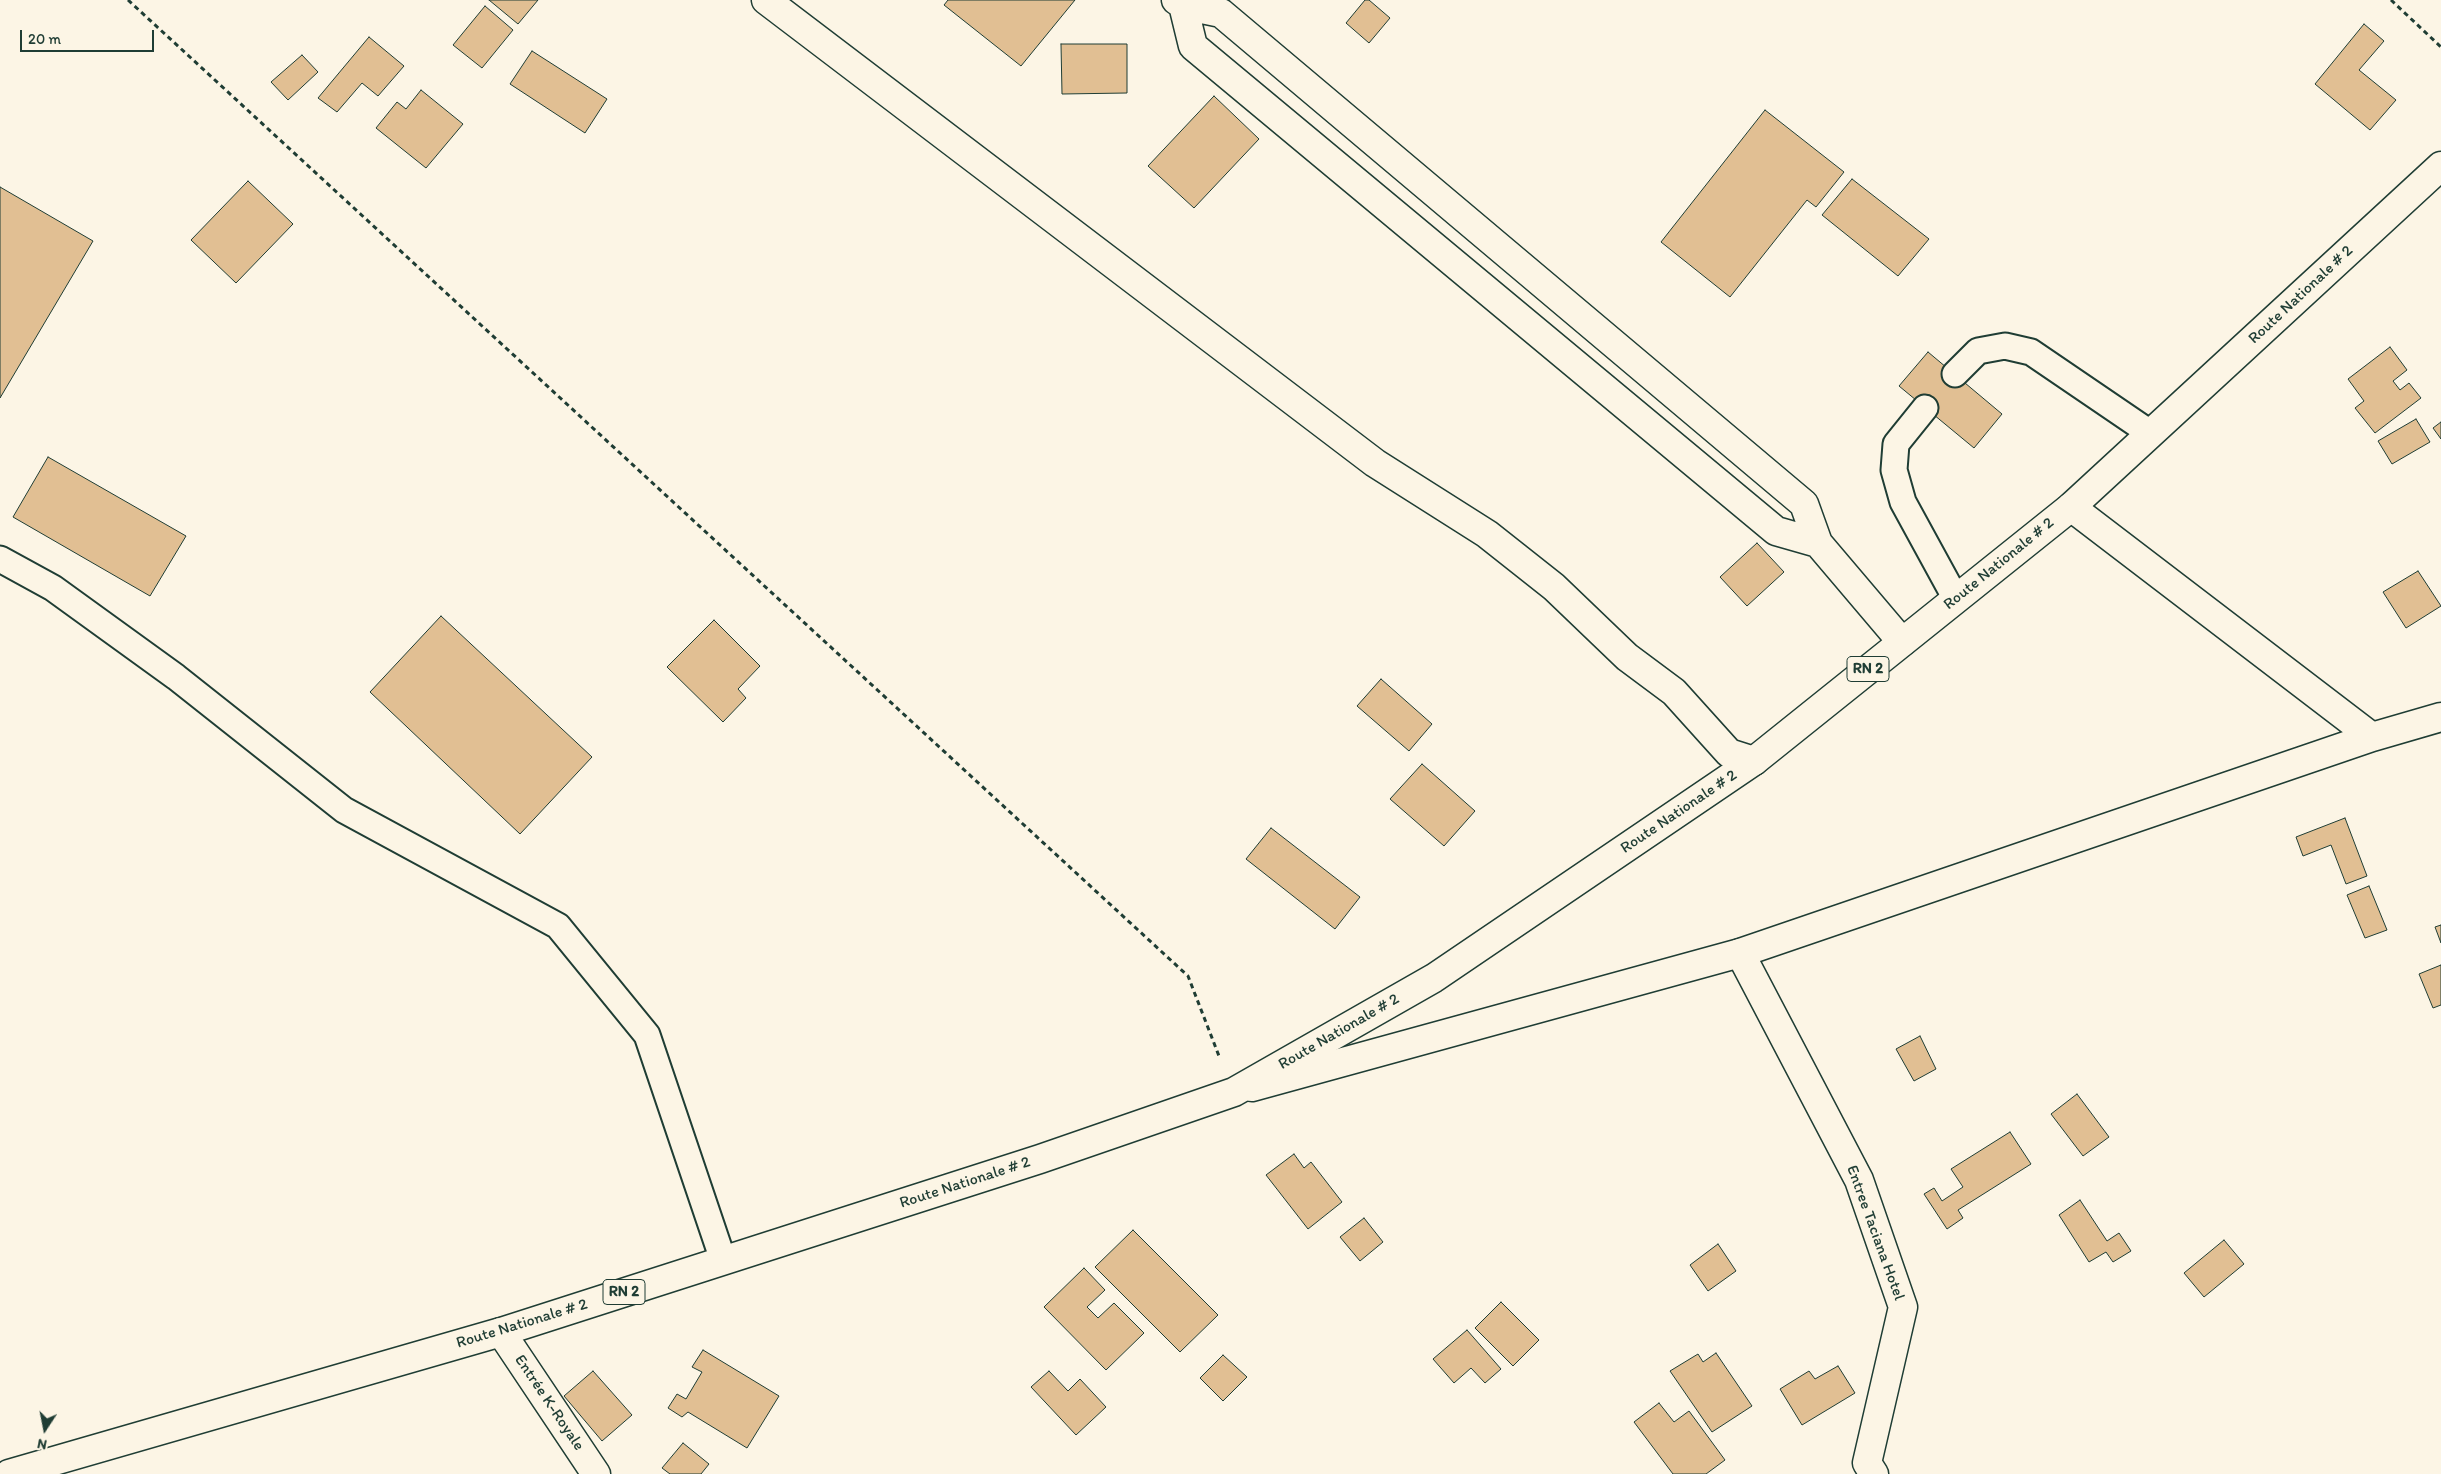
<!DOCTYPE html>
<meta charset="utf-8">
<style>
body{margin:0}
#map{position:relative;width:2441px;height:1474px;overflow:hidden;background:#fcf5e5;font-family:Itim,sans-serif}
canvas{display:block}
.north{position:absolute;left:20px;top:1404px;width:50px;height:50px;-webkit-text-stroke:4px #fcf5e5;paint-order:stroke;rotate:191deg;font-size:14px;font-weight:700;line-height:20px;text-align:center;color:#1f3d34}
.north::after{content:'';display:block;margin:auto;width:18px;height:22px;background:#1f3d34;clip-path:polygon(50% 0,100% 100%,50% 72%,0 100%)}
.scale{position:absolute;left:20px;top:30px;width:134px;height:22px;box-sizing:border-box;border:2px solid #1f3d34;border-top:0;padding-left:6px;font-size:15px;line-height:18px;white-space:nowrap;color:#1f3d34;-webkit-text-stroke:4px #fcf5e5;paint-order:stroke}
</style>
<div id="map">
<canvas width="2441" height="1474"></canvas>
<div class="north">N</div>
<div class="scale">20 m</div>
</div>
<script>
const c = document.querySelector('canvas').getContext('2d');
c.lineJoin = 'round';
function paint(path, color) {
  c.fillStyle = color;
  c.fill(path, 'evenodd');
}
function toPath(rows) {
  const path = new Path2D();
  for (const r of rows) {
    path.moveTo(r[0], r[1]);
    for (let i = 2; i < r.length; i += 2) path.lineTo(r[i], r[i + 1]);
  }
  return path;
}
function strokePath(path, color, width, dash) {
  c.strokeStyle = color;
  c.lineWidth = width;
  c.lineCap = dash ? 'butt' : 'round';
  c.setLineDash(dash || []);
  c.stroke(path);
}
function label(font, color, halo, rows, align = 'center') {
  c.font = font + ' Itim,sans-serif';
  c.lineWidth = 4;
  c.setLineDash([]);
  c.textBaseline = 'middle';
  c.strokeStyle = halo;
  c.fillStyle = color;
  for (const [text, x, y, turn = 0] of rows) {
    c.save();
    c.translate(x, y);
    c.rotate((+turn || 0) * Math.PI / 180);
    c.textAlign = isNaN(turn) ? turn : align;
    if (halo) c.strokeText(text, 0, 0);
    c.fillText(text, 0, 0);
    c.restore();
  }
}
const building = toPath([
 [489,0,538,0,518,24,489,0],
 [948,0,1075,0,1021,66,944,5,948,0],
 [1365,0,1369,0,1390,18,1369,43,1346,23,1365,0],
 [485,6,513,30,482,68,453,45,485,6],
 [2364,24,2384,41,2359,70,2396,100,2370,130,2315,84,2364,24],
 [369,37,404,66,378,96,362,83,337,112,318,98,369,37],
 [1061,44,1127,44,1127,93,1062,94,1061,44],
 [532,51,607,99,585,133,510,84,532,51],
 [302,55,318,72,288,100,271,82,302,55],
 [421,90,463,124,426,168,376,128,397,102,406,109,421,90],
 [1214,96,1259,139,1194,208,1148,166,1214,96],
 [1765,110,1844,172,1816,207,1807,200,1730,297,1661,242,1765,110],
 [1852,179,1929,239,1898,276,1822,215,1852,179],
 [248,181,293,224,236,283,191,240,248,181],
 [0,187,93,241,0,398,0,187],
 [2390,347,2407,370,2393,381,2400,390,2409,383,2421,398,2375,433,2355,408,2364,401,2348,379,2390,347],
 [1928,352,2002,414,1974,448,1899,386,1928,352],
 [2416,419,2430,442,2392,464,2378,441,2416,419],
 [2441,422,2441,439,2433,428,2441,422],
 [48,457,186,536,150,596,13,517,48,457],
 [1757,543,1784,572,1747,606,1720,577,1757,543],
 [2418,571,2441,606,2406,628,2383,592,2418,571],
 [441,616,592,757,520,834,370,692,441,616],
 [714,620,760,666,738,689,746,698,723,722,667,667,714,620],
 [1381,679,1432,724,1409,751,1357,706,1381,679],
 [1422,764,1475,811,1444,846,1390,799,1422,764],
 [2345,818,2367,876,2346,884,2331,845,2303,856,2296,837,2345,818],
 [1271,828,1360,897,1335,929,1246,859,1271,828],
 [2369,886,2387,930,2365,938,2347,895,2369,886],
 [2441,925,2441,943,2435,927,2441,925],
 [2441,965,2441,1005,2433,1008,2419,974,2441,965],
 [1920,1036,1936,1069,1914,1081,1896,1049,1920,1036],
 [2077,1094,2109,1137,2083,1156,2051,1114,2077,1094],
 [2010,1132,2031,1164,1958,1210,1963,1218,1947,1229,1924,1194,1934,1188,1942,1201,1963,1187,1951,1169,2010,1132],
 [1294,1154,1304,1168,1311,1162,1342,1202,1308,1229,1266,1175,1294,1154],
 [2080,1200,2107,1241,2119,1233,2131,1251,2113,1262,2106,1252,2089,1262,2059,1215,2080,1200],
 [1364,1218,1383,1242,1360,1261,1340,1237,1364,1218],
 [1133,1230,1218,1315,1180,1352,1095,1267,1133,1230],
 [2224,1240,2244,1264,2204,1297,2184,1273,2224,1240],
 [1718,1244,1736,1271,1708,1291,1690,1265,1718,1244],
 [1084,1268,1105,1290,1087,1307,1098,1318,1114,1303,1144,1333,1106,1370,1044,1307,1084,1268],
 [1501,1302,1539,1340,1513,1366,1475,1328,1501,1302],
 [1467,1330,1501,1369,1485,1383,1471,1368,1454,1383,1433,1359,1467,1330],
 [703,1350,779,1396,747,1448,688,1412,682,1417,668,1408,677,1394,686,1399,702,1372,692,1367,703,1350],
 [1716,1353,1752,1406,1712,1432,1670,1371,1698,1354,1703,1362,1716,1353],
 [1223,1355,1247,1377,1223,1401,1200,1378,1223,1355],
 [1838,1366,1855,1393,1802,1425,1780,1389,1809,1371,1815,1379,1838,1366],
 [593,1371,632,1415,602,1441,564,1396,593,1371],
 [1049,1371,1068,1391,1080,1379,1106,1407,1076,1435,1031,1387,1049,1371],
 [1659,1403,1674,1422,1689,1411,1725,1460,1706,1474,1673,1474,1634,1422,1659,1403],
 [683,1443,709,1464,701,1474,670,1474,662,1468,683,1443]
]);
paint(building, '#e1bf93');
strokePath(building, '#1f3d34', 1);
const service = toPath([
 [1955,374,1978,351,2005,346,2031,352,2150,433],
 [1925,408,1896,444,1894,470,1903,502,1956,599],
 [0,559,53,588,176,677,344,810,558,926,647,1035,723,1260]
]);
const minor = toPath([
 [766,0,1375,463,1487,534,1554,587,1627,657,1674,692,1729,753,1754,761],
 [1176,0,1183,5,1221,13,1804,504,1818,543,1902,642],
 [1183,5,1193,46,1776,531,1818,543],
 [1740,953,1859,1180,1903,1307,1867,1463,1874,1474],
 [501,1332,596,1474]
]);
const secondary = toPath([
 [2071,507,2372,737],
 [1252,1087,1740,953,2372,737,2441,717]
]);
const primary = toPath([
 [9,1474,501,1332,1040,1159,1234,1092,1434,978,1754,761,2071,507,2441,166]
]);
strokePath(service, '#1f3d34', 29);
strokePath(minor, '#1f3d34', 31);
strokePath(secondary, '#1f3d34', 31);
strokePath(primary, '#1f3d34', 31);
strokePath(toPath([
 [128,0,1188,976,1219,1056],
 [2391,0,2441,47]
]), '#1f3d34', 3, [5, 4]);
strokePath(service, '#fcf5e5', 25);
strokePath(minor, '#fcf5e5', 28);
strokePath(secondary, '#fcf5e5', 28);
strokePath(primary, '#fcf5e5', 28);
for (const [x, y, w] of [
 [1868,669,42],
 [624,1292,42]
]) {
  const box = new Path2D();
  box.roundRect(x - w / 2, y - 12.5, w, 25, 4);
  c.fillStyle = '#fcf5e5';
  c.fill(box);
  strokePath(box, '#1f3d34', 1);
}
label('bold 15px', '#1f3d34', null, [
 ["RN 2",1868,669],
 ["RN 2",624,1292]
]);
label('16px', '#1f3d34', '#fcf5e5', [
 ["Route Nationale # 2",2301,295,-43],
 ["Route Nationale # 2",1999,564,-39],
 ["Route Nationale # 2",1679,812,-34],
 ["Route Nationale # 2",1339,1032,-30],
 ["Route Nationale # 2",965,1183,-18],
 ["Entree Taciana Hotel",1875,1233,70],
 ["Route Nationale # 2",522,1324,-17],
 ["Entrée K-Royale",549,1403,56]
]);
</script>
